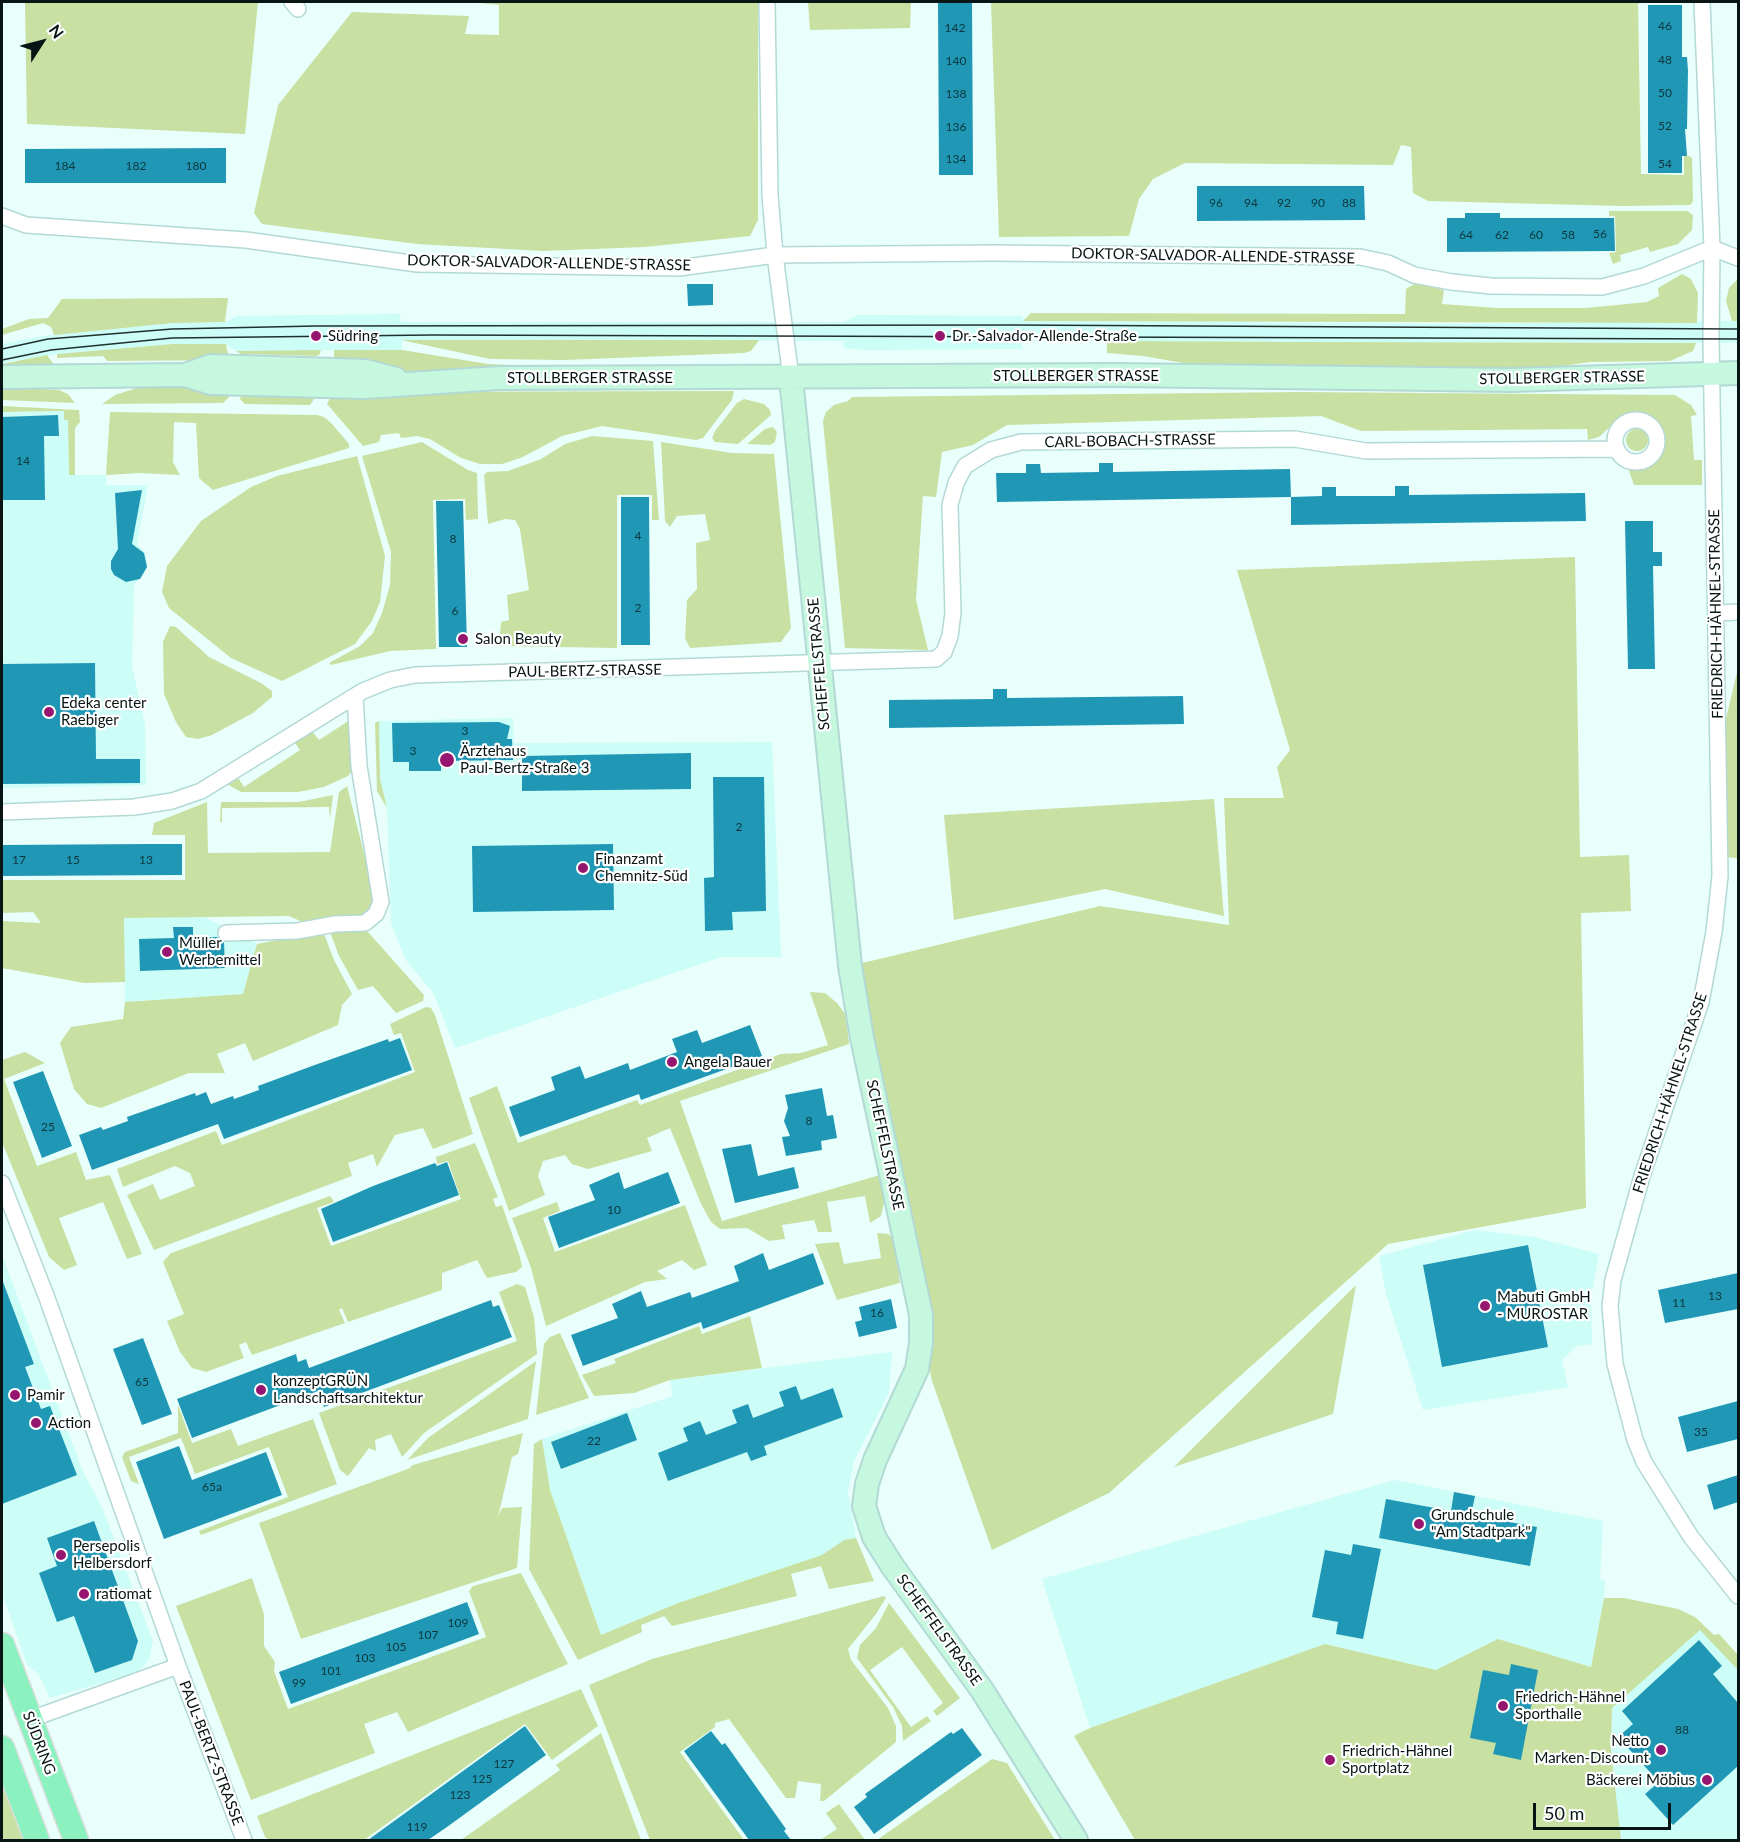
<!DOCTYPE html>
<meta charset="utf-8">
<style>
body{margin:0}
#map{position:relative;width:1740px;height:1842px;overflow:hidden;background:#e8fffc;font-family:Lato,sans-serif}
canvas{display:block}
.frame{position:absolute;inset:0;border:3px solid #071514;pointer-events:none}
.north{position:absolute;left:12px;top:12px;width:60px;height:60px;-webkit-text-stroke:4px #fff;paint-order:stroke;rotate:54deg;font-size:16px;font-weight:700;line-height:24px;text-align:center;color:#071514}
.north::after{content:'';display:block;margin:auto;width:21px;height:27px;background:#071514;clip-path:polygon(50% 0,100% 100%,50% 72%,0 100%)}
.scale{position:absolute;left:1533px;top:1803px;width:138px;height:27px;box-sizing:border-box;border:3px solid #071514;border-top:0;padding-left:8px;font-size:18px;line-height:21px;white-space:nowrap;color:#071514;-webkit-text-stroke:4px #fff;paint-order:stroke}
</style>
<div id="map">
<canvas width="1740" height="1842"></canvas>
<div class="frame"></div>
<div class="north">N</div>
<div class="scale">50 m</div>
</div>
<script>
const c = document.querySelector('canvas').getContext('2d');
c.lineJoin = 'round';
function paint(path, color) {
  c.fillStyle = color;
  c.fill(path, 'evenodd');
}
function toPath(rows) {
  const path = new Path2D();
  for (const r of rows) {
    if (r.length === 3) {
      path.moveTo(r[0] + r[2], r[1]);
      path.arc(r[0], r[1], r[2], 0, 2 * Math.PI);
      continue;
    }
    path.moveTo(r[0], r[1]);
    for (let i = 2; i < r.length; i += 2) path.lineTo(r[i], r[i + 1]);
  }
  return path;
}
function strokePath(path, color, width, dash) {
  c.strokeStyle = color;
  c.lineWidth = width;
  c.lineCap = dash ? 'butt' : 'round';
  c.setLineDash(dash || []);
  c.stroke(path);
}
function label(font, color, halo, rows, align = 'center') {
  c.font = font + ' Lato,sans-serif';
  c.lineWidth = 4.5;
  c.setLineDash([]);
  c.textBaseline = 'middle';
  c.strokeStyle = halo;
  c.fillStyle = color;
  for (const [text, x, y, turn = 0] of rows) {
    c.save();
    c.translate(x, y);
    c.rotate((+turn || 0) * Math.PI / 180);
    c.textAlign = isNaN(turn) ? turn : align;
    if (halo) c.strokeText(text, 0, 0);
    c.fillText(text, 0, 0);
    c.restore();
  }
}
paint(toPath([
 [400,314,401,322,844,322,858,315,1022,316,1024,321,1464,324,1732,321,1738,321,1738,343,1023,341,1022,349,866,350,844,348,843,341,402,340,402,350,236,351,226,344,173,344,57,354,2,363,2,344,43,336,173,323,225,322,237,316],
 [64,411,68,420,69,475,106,475,106,485,148,485,137,544,145,553,147,567,134,585,132,667,145,725,146,785,2,788,2,412],
 [513,718,514,743,772,742,781,957,721,957,455,1048,434,994,405,959,391,923,387,808,380,779,379,721],
 [203,916,257,944,243,994,125,1002,124,918],
 [1475,1230,1534,1237,1599,1254,1591,1298,1592,1344,1577,1346,1562,1360,1568,1387,1423,1410,1386,1294,1379,1256],
 [2,1255,83,1472,102,1507,153,1641,149,1660,138,1672,50,1698,39,1675,27,1665,2,1593],
 [892,1352,889,1393,854,1461,848,1492,856,1538,844,1540,822,1555,678,1603,601,1635,550,1490,542,1439,673,1396,670,1380],
 [1395,1480,1603,1521,1600,1579,1605,1580,1604,1598,1591,1667,1498,1639,1436,1670,1325,1644,1090,1728,1042,1579],
 [1700,1629,1738,1670,1738,1840,1621,1840,1611,1750,1612,1708]
]), '#ccfdf7');
paint(toPath([
 [25,2,258,2,245,134,27,124],
 [471,2,758,2,758,220,750,236,645,247,543,251,417,244,262,224,254,213,278,105,352,12,469,16,465,34,499,35,499,5],
 [808,2,911,2,910,28,810,30],
 [991,2,1642,2,1638,4,1641,174,1684,175,1684,156,1689,156,1692,158,1693,201,1690,205,1623,206,1428,201,1413,193,1411,147,1401,145,1393,165,1185,163,1153,179,1139,199,1129,236,999,237],
 [1609,211,1687,211,1693,215,1692,230,1678,244,1650,252,1648,247,1620,255,1621,261,1613,264,1609,253,1616,252,1615,216,1609,216],
 [1682,274,1691,279,1698,293,1697,323,1023,321,1031,313,1405,314,1406,289,1416,283,1444,290,1442,304,1497,308,1586,308,1647,302,1659,296,1658,288],
 [1738,279,1738,321,1732,321,1726,301,1729,288],
 [228,298,225,322,173,323,54,335,51,327,43,323,2,335,2,329,29,319,48,318,62,299],
 [401,340,759,340,751,351,744,353,564,360,490,359],
 [1107,341,1326,342,1696,343,1693,351,1670,361,1590,362,1543,369,1212,368,1143,356,1107,353],
 [173,344,226,344,229,360,107,361,103,356,57,358,57,354],
 [321,350,319,355,315,356,241,354,236,351],
 [334,350,402,350,488,364,562,367,411,373,334,364],
 [47,355,55,366,2,364],
 [2,387,59,390,68,394,75,403,2,400],
 [137,388,231,388,229,397,223,403,102,404,115,395],
 [734,391,732,400,703,438,696,440,602,426,562,436,523,457,502,464,480,464,461,458,430,439,417,436,401,438,399,433,381,435,379,442,363,446,327,404,333,392],
 [1298,392,1675,395,1691,405,1697,415,1691,416,1694,460,1702,460,1702,485,1634,485,1628,468,1649,466,1662,452,1664,442,1658,424,1641,413,1622,416,1599,437,1588,440,1587,429,1361,431,1321,416,1007,425,973,445,942,452,936,497,923,496,916,600,928,650,845,648,823,421,826,412,834,405,848,401,852,397],
 [241,395,312,396,314,399,310,405,245,404,240,399],
 [744,399,764,404,770,410,771,415,738,444,715,442,712,438,715,431,737,403],
 [2,406,79,410,80,422,75,428,75,475,69,475,68,420,64,420,64,411,2,412],
 [110,412,317,415,324,417,332,424,349,444,349,448,213,490,199,478,196,423,174,422,173,462,180,475,139,473,106,475],
 [773,427,777,432,775,442,770,445,747,444,765,429],
 [1637,440,11],
 [592,436,653,441,659,520,652,520,652,495,617,495,617,648,499,646,501,622,509,620,507,595,529,590,520,529,515,520,505,519,488,524,484,475,487,472,508,471,541,459,565,444],
 [422,442,468,470,477,473,478,519,466,520,465,499,433,500,436,649,390,651,331,665,329,663,360,646,373,633,382,613,390,585,391,552,362,456],
 [661,442,732,453,774,454,791,628,781,642,690,648,685,638,687,600,697,589,696,543,710,540,705,514,677,516,670,527,665,521],
 [357,456,385,556,380,602,372,621,355,644,282,681,231,658,169,608,162,592,167,566,201,521,251,487,277,476],
 [1575,557,1580,857,1629,855,1631,911,1581,913,1586,1208,1388,1244,1109,1493,992,1550,932,1381,850,966,1100,906,1229,925,1224,798,1284,798,1277,767,1290,750,1237,570],
 [170,626,176,627,209,657,261,683,272,691,272,697,253,713,212,735,198,739,186,737,176,722,164,694,163,642],
 [1738,668,1738,858,1720,857,1719,748],
 [350,720,357,764,348,776,324,787,298,792,241,792,225,783,237,776,244,787,300,750,295,743,312,731,319,740],
 [379,721,380,779,387,808,377,791,375,723],
 [347,786,372,885,372,901,369,909,361,915,307,924,289,916,124,918,125,982,84,983,2,968,2,921,41,923,33,912,2,913,2,880,185,880,185,835,152,835,154,823,207,802,208,853,330,852,339,792],
 [333,795,330,819,329,807,222,808,222,822,220,822,221,802,299,802],
 [1214,799,1224,916,1105,889,954,920,944,815],
 [359,928,368,932,424,995,423,1001,396,1013,373,986,358,990,339,956,329,929],
 [323,931,334,960,352,994,342,1005,338,1025,253,1061,245,1043,217,1054,225,1073,189,1073,101,1108,87,1104,74,1089,60,1043,71,1027,123,1019,125,1002,243,994,257,944],
 [810,992,825,993,837,1003,846,1015,849,1044,680,1101,722,1221,880,1175,884,1203,881,1216,870,1223,865,1196,827,1202,832,1232,818,1232,814,1220,782,1225,785,1239,769,1241,747,1228,720,1229,711,1222,701,1204,670,1128,647,1138,652,1151,588,1169,572,1164,565,1155,543,1161,538,1176,545,1195,509,1211,469,1098,497,1086,518,1143,637,1100,640,1105,781,1054,801,1053,828,1045],
 [426,1007,431,1008,435,1015,473,1134,433,1149,423,1128,395,1135,377,1167,373,1154,348,1163,352,1176,154,1250,127,1195,153,1184,160,1200,195,1186,190,1173,175,1166,123,1187,117,1169,216,1131,222,1145,415,1072,401,1033,394,1035,390,1024],
 [25,1052,45,1063,4,1079,37,1166,76,1152,86,1180,110,1175,142,1254,127,1259,103,1202,59,1218,77,1265,64,1270,49,1257,2,1142,2,1060],
 [475,1143,498,1197,493,1199,496,1207,502,1205,520,1257,522,1267,516,1272,487,1278,477,1260,442,1273,442,1290,348,1322,342,1308,339,1310,345,1323,252,1355,246,1342,239,1345,244,1358,206,1372,192,1368,180,1352,167,1321,184,1314,163,1262,171,1253,330,1196,334,1202,317,1208,331,1246,461,1199,448,1161,437,1164,436,1157],
 [557,1202,560,1211,543,1218,555,1252,685,1205,707,1265,694,1270,682,1260,657,1271,667,1279,645,1282,546,1326,531,1268,512,1218],
 [877,1233,888,1234,894,1239,900,1283,837,1300,815,1244,839,1242,844,1264,881,1258],
 [517,1284,525,1287,534,1317,537,1354,424,1433,402,1457,391,1434,375,1440,376,1451,369,1448,348,1476,340,1470,319,1413,517,1341,499,1292],
 [1356,1285,1333,1414,1174,1467],
 [750,1316,762,1368,670,1380,634,1393,594,1396,582,1375,616,1363,614,1359,699,1326,702,1334],
 [560,1333,589,1398,536,1415,544,1344,550,1337],
 [536,1361,528,1419,407,1460,428,1438],
 [178,1405,192,1443,231,1429,238,1446,313,1419,337,1484,201,1535,199,1531,288,1497,269,1447,195,1474,181,1438,129,1457,139,1484,131,1481,122,1457,125,1452,178,1433],
 [523,1433,518,1454,512,1457,498,1517,502,1508,522,1507,517,1568,301,1639,259,1523,408,1469,413,1465],
 [542,1439,550,1490,601,1635,678,1603,822,1555,844,1540,856,1538,874,1581,829,1589,821,1566,791,1574,797,1596,672,1626,664,1616,641,1625,642,1632,578,1660,529,1569,534,1444],
 [521,1573,568,1664,408,1732,397,1712,364,1724,375,1753,251,1800,176,1606,252,1578,264,1614,264,1646,275,1662,274,1671,288,1709,486,1637,469,1591,473,1586],
 [884,1596,886,1598,876,1614,848,1649,851,1660,888,1708,896,1726,896,1742,824,1801,820,1801,821,1784,798,1781,795,1798,786,1798,729,1719,715,1723,715,1727,680,1752,744,1840,650,1840,589,1685,652,1659],
 [1604,1598,1624,1598,1678,1609,1695,1617,1714,1635,1719,1634,1738,1655,1738,1670,1700,1630,1612,1708,1611,1750,1621,1840,1135,1840,1074,1736,1090,1728,1325,1644,1436,1670,1498,1639,1591,1667],
 [889,1603,960,1698,937,1716,933,1711,943,1703,902,1647,870,1670,911,1727,927,1716,931,1721,903,1741,902,1726,893,1707,857,1658,860,1645,876,1628],
 [581,1689,598,1726,552,1760,525,1724,364,1840,270,1840,265,1837,257,1816],
 [601,1733,641,1840,461,1840,560,1770,556,1765],
 [992,1759,1007,1763,1055,1840,877,1840],
 [2,1780,25,1840,2,1840],
 [839,1804,865,1840,820,1840,837,1829,826,1813]
]), '#c8e0a1');
paint(toPath([
 [938,2,972,2,973,175,939,175],
 [1648,5,1682,5,1682,57,1687,57,1688,71,1687,129,1685,129,1687,156,1682,156,1682,173,1648,173],
 [226,148,226,183,25,183,25,149],
 [1197,186,1364,186,1365,220,1197,221],
 [1465,213,1500,213,1500,218,1614,218,1615,251,1447,252,1447,218,1465,218],
 [687,284,713,284,713,305,688,306],
 [58,415,59,436,44,436,45,500,2,500,2,417],
 [1099,463,1113,463,1113,472,1290,469,1291,497,1322,496,1322,487,1336,487,1336,496,1395,496,1395,486,1409,486,1409,495,1585,493,1586,521,1291,525,1291,497,997,502,996,473,1026,473,1026,464,1040,464,1041,473,1099,472],
 [142,490,132,544,144,553,147,567,140,579,126,582,114,575,111,569,111,561,118,549,115,493],
 [621,497,649,497,650,645,621,645],
 [436,501,463,501,467,647,439,647],
 [1625,521,1653,521,1653,552,1662,552,1662,566,1653,566,1655,669,1628,669],
 [95,663,96,759,140,759,140,783,2,784,2,664],
 [993,689,1007,689,1007,698,1183,696,1184,724,889,728,889,700,993,699],
 [499,722,510,726,507,739,512,739,513,760,441,761,441,771,409,771,409,762,393,762,392,723],
 [691,753,691,789,522,791,522,756],
 [713,777,764,777,766,911,732,912,733,930,705,931,704,878,714,877],
 [151,844,182,844,182,875,2,876,2,845],
 [613,844,614,910,473,912,472,846],
 [173,927,193,927,193,938,217,937,224,942,225,968,140,971,139,939,174,938],
 [750,1025,762,1056,641,1100,639,1094,520,1137,509,1107,555,1090,551,1077,580,1066,585,1079,628,1063,630,1070,677,1052,672,1039,697,1030,702,1043],
 [400,1038,412,1070,224,1139,218,1124,92,1170,79,1135,101,1127,103,1130,128,1121,127,1117,195,1093,196,1096,206,1092,211,1104,233,1096,234,1099,259,1090,258,1086,312,1066,388,1039,389,1042],
 [43,1071,72,1146,42,1158,13,1082],
 [822,1088,827,1116,833,1115,837,1138,821,1141,822,1150,786,1156,782,1137,790,1136,784,1121,788,1108,785,1095],
 [751,1144,758,1176,794,1167,799,1188,735,1203,722,1149],
 [447,1162,459,1195,333,1242,321,1209,373,1186,435,1163,437,1166],
 [619,1172,624,1189,668,1172,680,1203,559,1248,548,1217,595,1200,589,1185],
 [1528,1245,1548,1347,1442,1367,1423,1265],
 [763,1253,769,1270,813,1253,824,1284,703,1329,701,1322,583,1366,571,1335,618,1318,612,1304,641,1291,647,1307,690,1292,692,1298,739,1281,734,1266],
 [1738,1273,1738,1309,1665,1323,1658,1290],
 [3,1282,34,1364,25,1367,41,1409,50,1406,77,1475,2,1504],
 [891,1299,897,1328,859,1337,855,1322,862,1320,859,1307],
 [491,1300,493,1307,499,1305,512,1337,324,1407,318,1391,192,1438,177,1399,296,1354,298,1362,306,1359,309,1368],
 [143,1338,172,1414,142,1425,113,1349],
 [796,1386,801,1400,833,1388,843,1417,764,1446,767,1455,751,1461,747,1452,668,1481,658,1453,688,1441,683,1428,700,1421,706,1435,737,1423,732,1410,748,1404,753,1418,784,1406,779,1392],
 [1738,1401,1738,1439,1687,1452,1678,1417],
 [627,1413,637,1440,561,1469,551,1442],
 [179,1446,192,1480,266,1452,282,1495,164,1539,136,1462],
 [1738,1475,1738,1502,1714,1510,1707,1485],
 [1454,1492,1475,1496,1471,1515,1537,1527,1530,1566,1379,1538,1386,1499,1451,1511],
 [94,1521,138,1641,132,1660,95,1673,74,1616,57,1622,39,1573,57,1566,47,1538],
 [1353,1544,1381,1549,1363,1639,1336,1634,1338,1622,1312,1617,1325,1550,1351,1555],
 [467,1602,479,1634,291,1704,279,1672],
 [1699,1640,1722,1666,1713,1674,1738,1703,1738,1766,1673,1825,1645,1794,1659,1782,1618,1737,1633,1724,1622,1711],
 [1511,1664,1538,1670,1521,1760,1493,1754,1496,1743,1470,1738,1483,1670,1509,1675],
 [525,1726,546,1755,447,1827,428,1840,368,1840],
 [962,1728,982,1755,874,1834,854,1807,867,1797,865,1794,951,1732,953,1734],
 [711,1731,722,1745,725,1743,786,1829,784,1831,791,1840,749,1840,684,1751]
]), '#2098b5');
const minor = toPath([
 [292,2,298,9],
 [1702,2,1712,248,1738,258],
 [2,216,26,225,246,240,417,264,679,268,775,255,770,195,767,2],
 [791,378,775,255,993,253,1360,257,1388,263,1414,275,1452,282,1491,286,1602,287,1644,276,1712,248,1711,339,1720,876,1714,932,1701,1002,1642,1176,1613,1280,1610,1306,1615,1364,1635,1440,1644,1462,1691,1537,1738,1596],
 [1636,441,21],
 [1717,613,1738,612],
 [2,812,134,807,172,801,201,791,363,691,390,680,415,675,936,659,944,652,950,636,953,613,950,505,956,483,965,466,991,450,1021,442,1295,439,1366,451,1616,449],
 [226,933,297,931,335,924,365,923,376,914,381,902,359,766,355,696],
 [2,1183,47,1298,178,1666,244,1840],
 [31,1719,178,1666]
]);
const secondary = toPath([
 [185,375,211,383,364,387,499,378,1117,375,1511,380,1738,373],
 [2,377,185,375,211,366,365,371,396,379],
 [791,378,850,966,862,1038,921,1315,921,1343,917,1369,875,1460,867,1484,864,1506,874,1537,893,1567,982,1690,1076,1840]
]);
const primary = toPath([
 [2,1645,76,1840],
 [2,1748,37,1840]
]);
strokePath(minor, '#b3d9d5', 18);
strokePath(secondary, '#b3d9d5', 26);
strokePath(primary, '#dcdede', 27);
strokePath(minor, '#fff', 15);
strokePath(secondary, '#c5f8df', 22);
strokePath(primary, '#8bf1bf', 24);
strokePath(toPath([
 [2,349,48,339,172,329,316,326,1013,325,1738,329],
 [2,360,51,350,172,338,432,335,1738,339]
]), '#21302f', 1.5);
for (const [x, y, r, color] of [
 [316,336,6,"#96166f"],
 [940,336,6,"#96166f"],
 [463,639,6,"#96166f"],
 [49,712,6,"#96166f"],
 [447,760,8,"#96166f"],
 [583,868,6,"#96166f"],
 [167,952,6,"#96166f"],
 [672,1062,6,"#96166f"],
 [1485,1306,6,"#96166f"],
 [261,1390,6,"#96166f"],
 [15,1395,6,"#96166f"],
 [36,1423,6,"#96166f"],
 [1419,1524,6,"#96166f"],
 [61,1555,6,"#96166f"],
 [84,1594,6,"#96166f"],
 [1503,1706,6,"#96166f"],
 [1661,1750,6,"#96166f"],
 [1330,1760,6,"#96166f"],
 [1707,1780,6,"#96166f"]
]) {
  const dot = new Path2D();
  dot.arc(x, y, r, 0, 2 * Math.PI);
  c.fillStyle = color;
  c.fill(dot);
  strokePath(dot, '#fff', 2);
}
label('12px', '#0d363c', null, [
 ["46",1665,26],
 ["142",955,28],
 ["48",1665,60],
 ["140",956,61],
 ["50",1665,93],
 ["138",956,94],
 ["52",1665,126],
 ["136",956,127],
 ["134",956,159],
 ["54",1665,164],
 ["184",65,166],
 ["182",136,166],
 ["180",196,166],
 ["96",1216,203],
 ["94",1251,203],
 ["92",1284,203],
 ["90",1318,203],
 ["88",1349,203],
 ["56",1600,234],
 ["64",1466,235],
 ["62",1502,235],
 ["60",1536,235],
 ["58",1568,235],
 ["14",23,461],
 ["4",638,536],
 ["8",453,539],
 ["2",638,608],
 ["6",455,611],
 ["3",465,731],
 ["3",413,751],
 ["2",739,827],
 ["17",19,860],
 ["15",73,860],
 ["13",146,860],
 ["8",809,1121],
 ["25",48,1127],
 ["10",614,1210],
 ["13",1715,1296],
 ["11",1679,1303],
 ["16",877,1313],
 ["65",142,1382],
 ["35",1701,1432],
 ["22",594,1441],
 ["65a",212,1487],
 ["109",458,1623],
 ["107",428,1635],
 ["105",396,1647],
 ["103",365,1658],
 ["101",331,1671],
 ["99",299,1683],
 ["88",1682,1730],
 ["127",504,1764],
 ["125",482,1779],
 ["123",460,1795],
 ["119",417,1827]
]);
label('15px', '#071514', '#fff', [
 ["DOKTOR-SALVADOR-ALLENDE-STRASSE",1213,256,1],
 ["DOKTOR-SALVADOR-ALLENDE-STRASSE",549,263,1],
 ["STOLLBERGER STRASSE",1076,376],
 ["STOLLBERGER STRASSE",590,378],
 ["STOLLBERGER STRASSE",1562,378,-1],
 ["CARL-BOBACH-STRASSE",1130,441,-1],
 ["FRIEDRICH-HÄHNEL-STRASSE",1716,614,-91],
 ["SCHEFFELSTRASSE",819,664,-95],
 ["PAUL-BERTZ-STRASSE",585,671,-1],
 ["FRIEDRICH-HÄHNEL-STRASSE",1670,1093,-72],
 ["SCHEFFELSTRASSE",885,1145,78],
 ["SCHEFFELSTRASSE",939,1630,54],
 ["SÜDRING",39,1743,69],
 ["PAUL-BERTZ-STRASSE",211,1753,69]
]);
label('15px', '#071514', '#fff', [
 ["Südring",328,336],
 ["Dr.-Salvador-Allende-Straße",952,336],
 ["Salon Beauty",475,639],
 ["Edeka center",61,703],
 ["Raebiger",61,720],
 ["Ärztehaus",460,751],
 ["Paul-Bertz-Straße 3",460,768],
 ["Finanzamt",595,859],
 ["Chemnitz-Süd",595,876],
 ["Müller",179,943],
 ["Werbemittel",179,960],
 ["Angela Bauer",684,1062],
 ["Mabuti GmbH",1497,1297],
 ["- MUROSTAR",1497,1314],
 ["konzeptGRÜN",273,1381],
 ["Landschaftsarchitektur",273,1398],
 ["Pamir",27,1395],
 ["Action",48,1423],
 ["Grundschule",1431,1515],
 ["\"Am Stadtpark\"",1431,1532],
 ["Persepolis",73,1546],
 ["Helbersdorf",73,1563],
 ["ratiomat",96,1594],
 ["Friedrich-Hähnel",1515,1697],
 ["Sporthalle",1515,1714],
 ["Netto",1649,1741,"right"],
 ["Marken-Discount",1649,1758,"right"],
 ["Friedrich-Hähnel",1342,1751],
 ["Sportplatz",1342,1768],
 ["Bäckerei Möbius",1695,1780,"right"]
], 'left');
</script>
